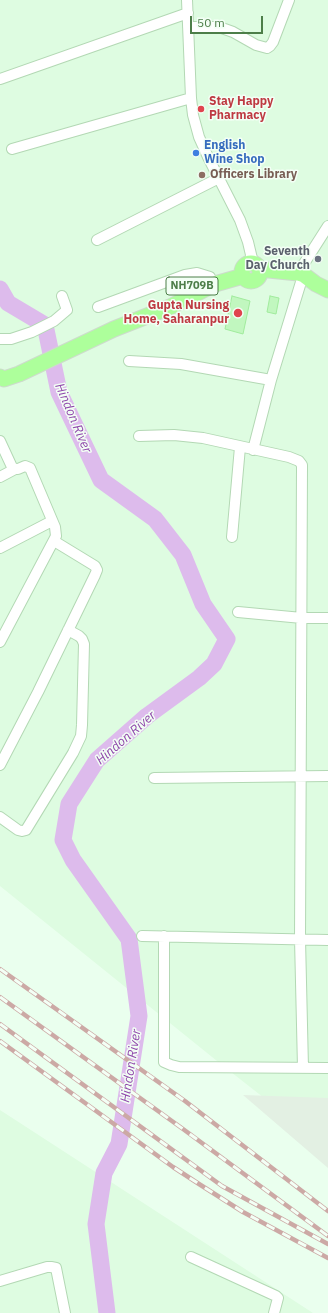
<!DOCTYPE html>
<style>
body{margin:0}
#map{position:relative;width:328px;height:1313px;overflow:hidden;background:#eaffee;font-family:"IBM Plex Sans",sans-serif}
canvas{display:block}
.scale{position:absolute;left:190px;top:16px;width:73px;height:18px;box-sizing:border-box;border:2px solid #4d7e49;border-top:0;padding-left:5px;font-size:12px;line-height:14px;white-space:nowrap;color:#4d7e49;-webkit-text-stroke:3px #f3fff5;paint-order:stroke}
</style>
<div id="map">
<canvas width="328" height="1313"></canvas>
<div class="scale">50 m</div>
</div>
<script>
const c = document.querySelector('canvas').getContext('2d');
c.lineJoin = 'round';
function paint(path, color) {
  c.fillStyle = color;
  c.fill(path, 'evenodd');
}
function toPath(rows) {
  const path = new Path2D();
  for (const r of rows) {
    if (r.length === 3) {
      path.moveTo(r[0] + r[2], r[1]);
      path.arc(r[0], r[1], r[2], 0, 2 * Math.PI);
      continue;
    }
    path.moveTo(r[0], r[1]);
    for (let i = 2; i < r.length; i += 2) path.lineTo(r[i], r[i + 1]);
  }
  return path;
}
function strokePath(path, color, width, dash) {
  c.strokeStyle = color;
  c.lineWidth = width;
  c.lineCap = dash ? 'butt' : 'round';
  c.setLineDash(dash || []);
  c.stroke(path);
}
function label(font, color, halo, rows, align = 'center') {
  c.font = font + ' "IBM Plex Sans",sans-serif';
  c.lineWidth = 3;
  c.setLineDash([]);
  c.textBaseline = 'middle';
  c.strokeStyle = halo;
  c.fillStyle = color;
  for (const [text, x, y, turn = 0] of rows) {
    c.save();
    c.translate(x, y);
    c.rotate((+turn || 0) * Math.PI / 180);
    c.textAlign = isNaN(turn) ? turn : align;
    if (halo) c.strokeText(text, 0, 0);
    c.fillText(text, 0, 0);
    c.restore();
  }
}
paint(toPath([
 [0,0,328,0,328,1148,222,1065,0,886],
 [0,1110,313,1313,0,1313]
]), '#defce1');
paint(toPath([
 [243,1095,328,1098,328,1168]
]), '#e3f0e3');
strokePath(toPath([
 [0,289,8,303,45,325,59,392,101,480,155,519,183,555,203,604,227,639,214,664,199,678,147,716,97,760,69,804,63,840,73,860,129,939,139,1016,119,1144,104,1173,96,1224,107,1313]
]), '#ddbbec', 17);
const building = toPath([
 [232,296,250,301,243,334,225,329,232,296],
 [270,296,279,298,276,314,267,312,270,296]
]);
paint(building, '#c1f7bf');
strokePath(building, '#a1ec9d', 1);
const minor = toPath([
 [187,0,191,98,193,115,199,137,208,157,240,220,248,242,253,263],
 [188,27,219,27,233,32,256,45,267,48,270,46,273,42,289,0],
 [0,79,188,13],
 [12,149,191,98],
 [97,240,219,178],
 [298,273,328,226],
 [98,307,185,275,197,273,210,277],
 [0,339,11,339,32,332,54,321,67,310,62,296],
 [129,361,181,364,271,380],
 [139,436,174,435,203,438,289,457,299,461,302,465,300,939,303,1068],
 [0,441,12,467,15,469,18,469,25,466,30,468,55,527,56,536,0,642],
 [253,450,271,380,301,282],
 [0,477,15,469],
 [232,537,240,447],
 [0,548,52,521],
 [238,612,302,618,328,618],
 [0,765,38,692,95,575,97,570,95,566,54,541],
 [154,778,328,776],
 [0,817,18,830,22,831,26,830,73,753,81,736,82,725,84,644,82,639,79,636,68,630],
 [142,936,328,940],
 [164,936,164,1062,171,1065,179,1067,328,1068],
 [191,1257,276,1296,278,1298,274,1313],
 [0,1281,47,1267,51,1267,56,1268,65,1313]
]);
const highway = toPath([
 [251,272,9],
 [259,269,298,273,304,275,316,284,328,290],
 [0,377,4,379,19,374,114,329,170,307,215,284,243,276]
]);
strokePath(minor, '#b3d8b4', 12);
strokePath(highway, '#cddbcc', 17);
strokePath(minor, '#fff', 10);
strokePath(highway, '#adff9b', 15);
const rail = toPath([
 [0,969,185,1101,328,1211],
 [0,997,183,1129,328,1236],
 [0,1024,222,1186,328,1244],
 [0,1041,173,1167,199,1184,243,1212,328,1258]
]);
strokePath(rail, '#cca9a5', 4.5);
strokePath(rail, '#f3fff5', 3, [9]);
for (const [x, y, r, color] of [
 [201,109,4,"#e0444e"],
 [196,153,4,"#3f7fe0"],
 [202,175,4,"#8d6e63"],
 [318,259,4,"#6b7280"],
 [238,313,5,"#e0444e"]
]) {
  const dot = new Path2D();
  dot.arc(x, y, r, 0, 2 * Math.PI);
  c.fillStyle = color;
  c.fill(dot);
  strokePath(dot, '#f3fff5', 1.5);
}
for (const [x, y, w] of [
 [192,286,52]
]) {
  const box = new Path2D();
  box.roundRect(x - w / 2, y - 9, w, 18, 3);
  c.fillStyle = '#f3fff5';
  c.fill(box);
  strokePath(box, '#4d7e49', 1);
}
label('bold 11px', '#4d7e49', null, [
 ["NH709B",192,286]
]);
label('bold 12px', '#be3a42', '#f3fff5', [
 ["Stay Happy",209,102],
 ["Pharmacy",209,116],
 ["Gupta Nursing",229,306,"right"],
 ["Home, Saharanpur",229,320,"right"]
], 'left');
label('bold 12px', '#366cbe', '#f3fff5', [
 ["English",204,146],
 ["Wine Shop",204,160]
], 'left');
label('bold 12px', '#785e54', '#f3fff5', [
 ["Officers Library",210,175]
], 'left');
label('bold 12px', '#5b616d', '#f3fff5', [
 ["Seventh",310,252],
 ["Day Church",310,266]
], 'right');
label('italic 13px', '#8f47ab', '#f3fff5', [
 ["Hindon River",73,418,67],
 ["Hindon River",126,738,-41],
 ["Hindon River",131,1066,-81]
]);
</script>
